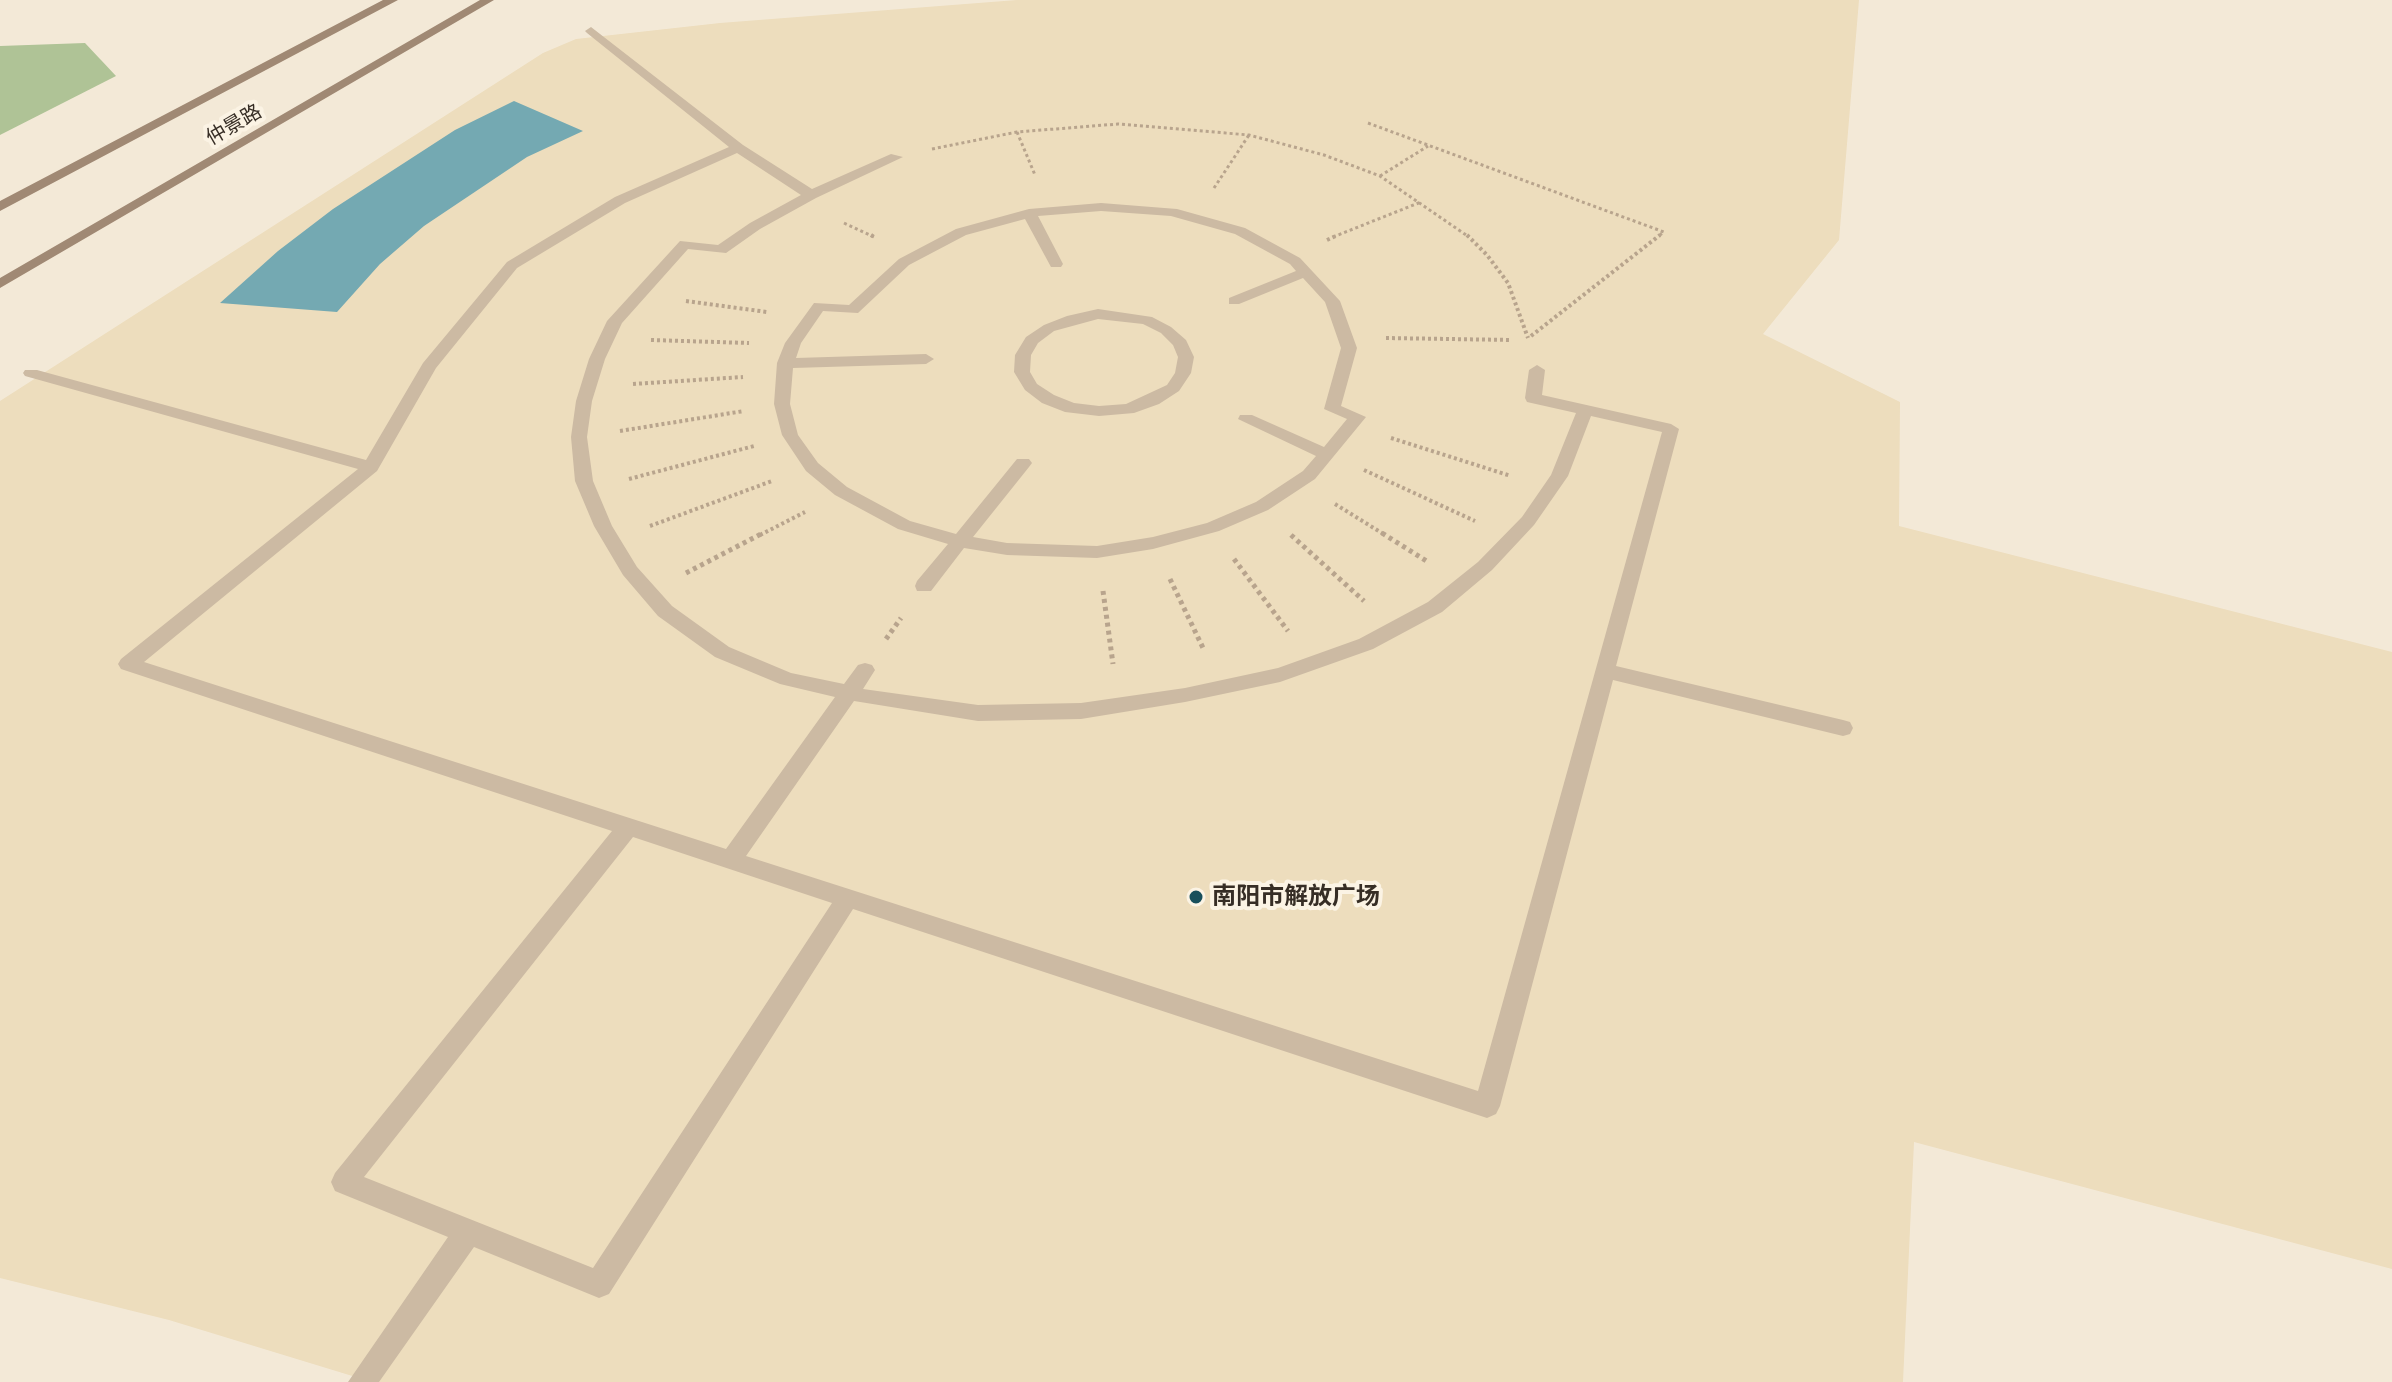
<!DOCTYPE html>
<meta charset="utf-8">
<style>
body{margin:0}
canvas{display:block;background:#f3e9d7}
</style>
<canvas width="2392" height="1382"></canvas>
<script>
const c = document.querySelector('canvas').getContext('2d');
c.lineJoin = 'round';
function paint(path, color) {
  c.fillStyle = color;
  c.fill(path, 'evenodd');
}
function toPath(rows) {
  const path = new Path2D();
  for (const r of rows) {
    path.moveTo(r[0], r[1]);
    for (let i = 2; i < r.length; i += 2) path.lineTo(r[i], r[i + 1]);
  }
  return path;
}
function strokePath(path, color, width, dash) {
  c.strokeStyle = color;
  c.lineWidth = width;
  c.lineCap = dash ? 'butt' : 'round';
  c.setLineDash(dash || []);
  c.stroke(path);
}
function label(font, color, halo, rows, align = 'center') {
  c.font = font + ' Raleway,"Noto Sans SC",sans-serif';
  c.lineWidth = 8;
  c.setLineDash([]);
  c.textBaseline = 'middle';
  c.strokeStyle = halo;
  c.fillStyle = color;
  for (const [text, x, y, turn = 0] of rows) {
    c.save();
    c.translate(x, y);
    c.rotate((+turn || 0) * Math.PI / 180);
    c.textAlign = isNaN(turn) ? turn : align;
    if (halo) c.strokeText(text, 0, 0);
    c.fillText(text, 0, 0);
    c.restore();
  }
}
paint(toPath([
 [85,43,116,76,0,135,0,46]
]), '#afc396');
paint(toPath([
 [1017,0,1859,0,1839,240,1763,334,1900,402,1899,526,2392,652,2392,1269,1914,1142,1903,1382,372,1382,169,1320,0,1278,0,401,543,53,576,39,720,23]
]), '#edddbd');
paint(toPath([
 [514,101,583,131,527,157,424,226,380,264,337,312,220,303,278,251,333,209,455,130]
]), '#74a9b2');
strokePath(toPath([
 [1368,123,1664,232,1657,237],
 [1017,132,1035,175],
 [932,149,1017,132,1118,124,1249,135,1324,155,1380,176,1469,237],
 [1380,176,1428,146],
 [1214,188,1249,135],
 [844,223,874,237],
 [1333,237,1421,202]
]), '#b8a48d', 3, [3, 3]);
strokePath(toPath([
 [871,235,874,237],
 [1467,235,1487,255,1508,283,1528,338],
 [1327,240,1338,235],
 [686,301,767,312],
 [1531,336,1660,235],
 [1386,338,1512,340],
 [651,340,749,343],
 [633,384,743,377],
 [620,431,744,411],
 [1391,438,1511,476],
 [1364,470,1475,521],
 [629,479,754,446],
 [1335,504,1385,535],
 [650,526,772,481],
 [760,535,805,512]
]), '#b8a48d', 4, [3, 3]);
strokePath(toPath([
 [1382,533,1428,562],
 [1291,535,1364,601],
 [1234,559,1288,631],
 [686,573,763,533],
 [1170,579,1204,650],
 [1103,591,1113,664],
 [886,639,901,618]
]), '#b8a48d', 5, [4, 4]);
paint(toPath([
 [591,27,743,145,812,189,891,154,903,157,816,198,760,229,726,253,688,249,622,323,605,359,592,401,587,437,593,481,612,526,637,567,672,606,729,647,791,673,844,684,858,665,865,663,872,665,875,670,863,689,978,705,1081,703,1185,688,1278,668,1359,639,1428,602,1478,562,1522,517,1551,475,1576,413,1527,402,1525,398,1529,370,1537,365,1545,370,1542,395,1671,424,1679,429,1616,666,1843,720,1850,722,1853,728,1850,734,1843,736,1613,680,1500,1106,1496,1114,1487,1118,853,909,609,1294,599,1298,474,1247,379,1382,348,1382,448,1237,335,1191,331,1182,335,1173,612,831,121,669,118,664,121,659,358,469,25,376,23,373,25,370,37,370,366,460,423,363,507,262,615,197,729,147,587,33,585,31,591,27],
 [737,153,801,195,750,223,718,245,680,241,607,321,589,359,576,401,571,437,575,481,594,526,623,575,658,616,715,657,780,684,835,697,726,849,144,662,377,471,436,368,517,268,625,203,737,153],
 [1591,416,1662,432,1478,1091,746,856,854,701,978,721,1081,719,1185,702,1280,682,1373,649,1442,612,1492,570,1534,525,1568,476,1591,416],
 [633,837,832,903,593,1268,364,1177,633,837],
 [1101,203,1177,209,1245,228,1300,258,1340,301,1357,348,1341,406,1366,417,1315,479,1268,510,1219,531,1153,549,1097,558,1007,555,964,548,931,591,917,591,915,586,917,581,948,544,898,529,835,495,806,471,782,435,774,404,777,363,785,343,814,303,849,305,899,259,956,229,1029,209,1101,203],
 [1101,211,1171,216,1235,234,1290,264,1296,271,1229,298,1229,304,1239,304,1303,278,1325,302,1341,348,1324,409,1347,419,1324,447,1252,415,1240,415,1238,419,1316,456,1303,471,1256,502,1207,523,1153,537,1097,546,1007,543,973,537,1029,467,1032,463,1029,459,1017,459,956,534,910,521,847,487,818,463,798,435,790,404,793,368,926,364,934,359,926,354,796,358,801,343,823,311,858,313,909,265,966,235,1025,219,1051,267,1061,267,1063,264,1038,216,1101,211],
 [1098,309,1152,317,1171,327,1186,340,1194,357,1191,373,1179,391,1159,404,1134,413,1099,416,1065,412,1042,403,1025,390,1014,372,1015,355,1026,337,1044,325,1067,316,1098,309],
 [1098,319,1143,324,1161,333,1173,345,1178,357,1175,373,1167,385,1126,404,1099,406,1074,403,1054,395,1037,384,1030,372,1031,355,1038,343,1054,331,1098,319]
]), '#ccbaa3');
paint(toPath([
 [383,0,398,0,0,211,0,201,383,0],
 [480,0,494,0,0,288,0,278,480,0]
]), '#a08974');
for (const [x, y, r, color] of [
 [1196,897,8,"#184f5b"]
]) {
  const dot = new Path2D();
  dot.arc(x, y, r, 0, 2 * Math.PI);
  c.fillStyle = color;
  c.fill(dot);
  strokePath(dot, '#fbf3e4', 3);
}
label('20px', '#362d25', '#fbf3e4', [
 ["仲景路",234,125,-30]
]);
label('bold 24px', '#362d25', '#fbf3e4', [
 ["南阳市解放广场",1212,897]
], 'left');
</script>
